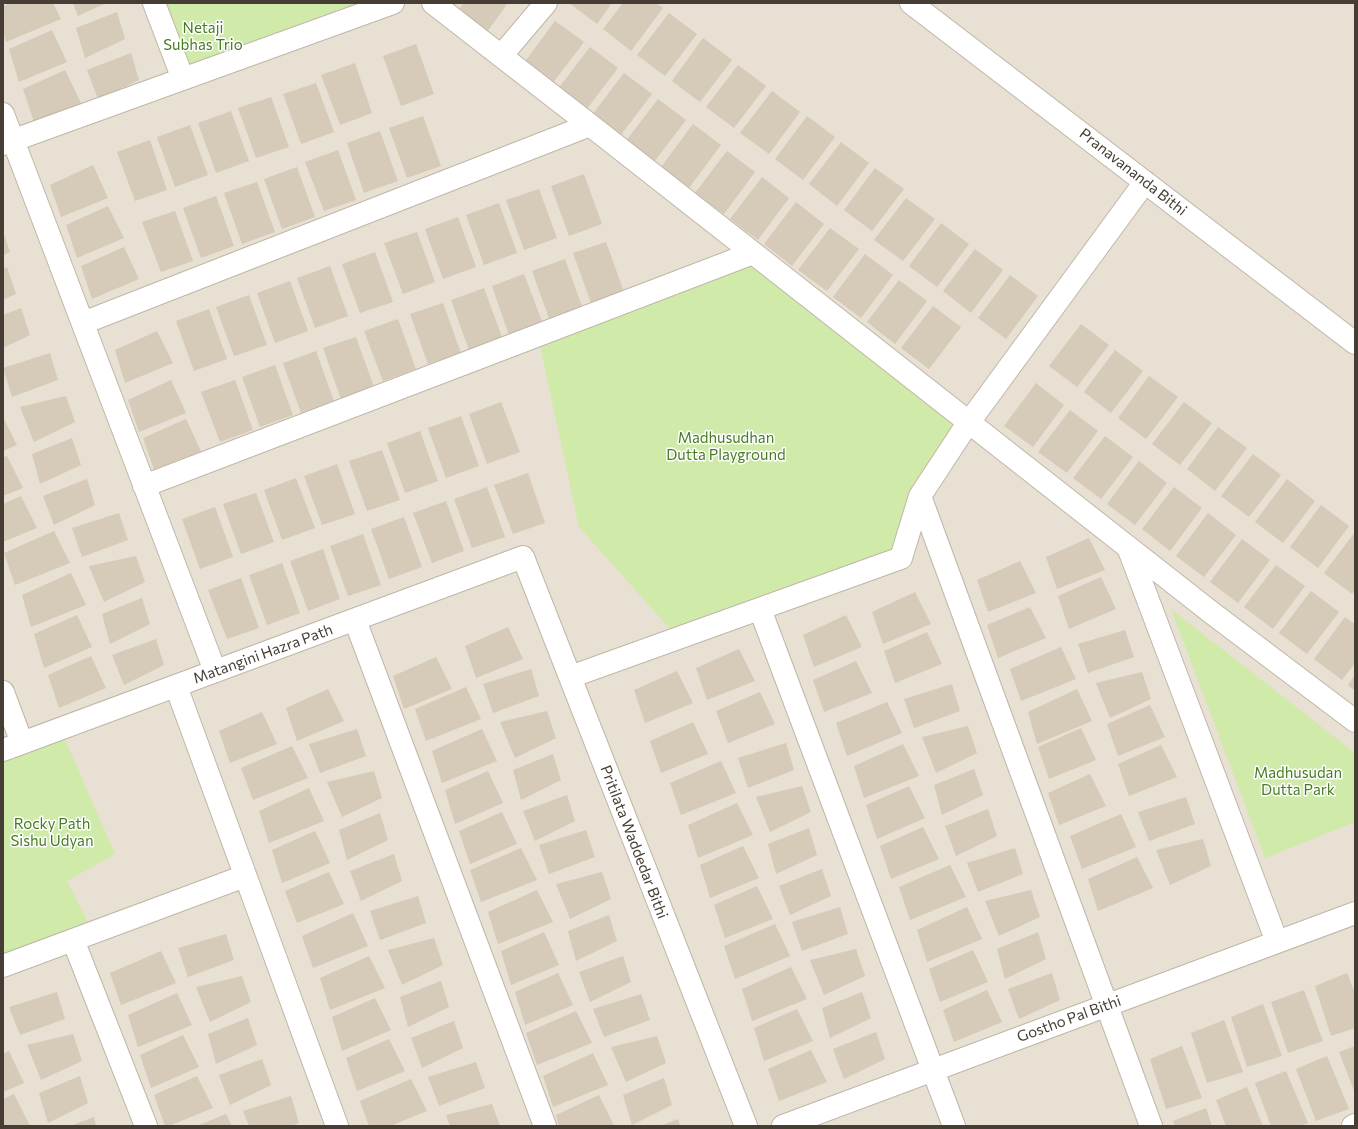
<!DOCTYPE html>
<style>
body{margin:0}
#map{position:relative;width:1358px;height:1129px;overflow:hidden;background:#f3eee4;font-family:Commissioner,sans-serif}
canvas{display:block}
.frame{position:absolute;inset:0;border:4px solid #463e34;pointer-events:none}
</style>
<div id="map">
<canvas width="1358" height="1129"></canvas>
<div class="frame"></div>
</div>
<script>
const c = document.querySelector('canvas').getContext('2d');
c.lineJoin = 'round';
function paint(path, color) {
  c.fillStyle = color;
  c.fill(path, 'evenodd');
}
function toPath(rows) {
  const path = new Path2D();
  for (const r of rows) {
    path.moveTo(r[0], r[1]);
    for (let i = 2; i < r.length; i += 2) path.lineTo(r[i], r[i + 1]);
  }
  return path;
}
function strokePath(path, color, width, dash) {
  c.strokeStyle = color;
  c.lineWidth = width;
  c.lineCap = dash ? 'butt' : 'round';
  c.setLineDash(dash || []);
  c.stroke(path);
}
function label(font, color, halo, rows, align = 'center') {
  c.font = font + ' Commissioner,sans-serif';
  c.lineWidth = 3;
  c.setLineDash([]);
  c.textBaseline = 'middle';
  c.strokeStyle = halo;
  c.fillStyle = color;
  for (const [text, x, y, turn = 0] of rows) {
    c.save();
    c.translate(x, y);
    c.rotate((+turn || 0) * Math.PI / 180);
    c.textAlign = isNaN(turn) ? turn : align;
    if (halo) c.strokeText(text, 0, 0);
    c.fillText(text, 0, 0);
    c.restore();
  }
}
paint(toPath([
 [3,3,1355,3,1355,1126,3,1126]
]), '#e8e0d2');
paint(toPath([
 [156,3,393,3,183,79],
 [750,261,964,429,891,562,673,632,579,527,539,341],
 [1171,609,1355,753,1355,822,1265,858],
 [63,735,115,854,67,881,93,932,3,966,3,755]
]), '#d0eaaa');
paint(toPath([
 [10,3,53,3,61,19,6,42,3,32,3,6],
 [73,3,106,3,78,16],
 [464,3,508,3,487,32,458,10],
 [569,3,612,3,597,24],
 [623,3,656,3,663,8,631,51,603,29],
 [117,12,125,39,85,58,76,28],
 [669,13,697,34,665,76,637,55],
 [555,21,584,42,552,84,524,63],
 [52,30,67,62,19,82,9,49],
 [703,38,732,60,700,102,672,81],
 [416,44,434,94,401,106,383,56],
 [590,47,618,68,586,110,558,89],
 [131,53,139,80,98,99,87,70],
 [355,63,372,113,340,125,321,75],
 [738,65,766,86,734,128,706,107],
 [65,70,81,103,34,122,23,89],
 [624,73,652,94,620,136,592,115],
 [316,83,334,132,301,144,283,94],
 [772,91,800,112,769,154,740,133],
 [271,97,289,147,256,158,238,108],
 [658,99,686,120,654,162,626,141],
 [231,111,249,161,216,173,198,123],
 [423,116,441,166,407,178,389,128],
 [807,116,835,137,803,180,775,159],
 [693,124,721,145,689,188,661,167],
 [190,125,208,175,175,187,157,137],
 [380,131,398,181,364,193,347,143],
 [150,140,167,190,135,201,117,152],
 [841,142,869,163,837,206,809,184],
 [338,150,356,200,324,211,305,162],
 [727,151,755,172,724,214,695,193],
 [93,165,108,198,61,217,50,185],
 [297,167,315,217,282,229,264,179],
 [875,168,904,189,872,231,844,210],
 [584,174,602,224,569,236,551,186],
 [762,177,789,198,758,240,730,219],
 [257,182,275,232,242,244,224,193],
 [539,189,557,238,524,250,506,200],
 [216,196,234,246,201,258,183,208],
 [906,198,935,219,903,261,874,240],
 [796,202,824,224,792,266,764,244],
 [499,203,517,253,484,265,466,215],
 [108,206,124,238,77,258,66,225],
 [175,211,193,261,161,272,142,222],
 [458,217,476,267,443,279,425,229],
 [941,223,969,244,937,287,909,266],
 [830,228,859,249,827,291,798,270],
 [3,232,10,252,3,255],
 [417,232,435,282,403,294,384,243],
 [606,242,624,292,591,303,573,253],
 [124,247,139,279,92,299,81,266],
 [975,249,1003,270,971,313,943,291],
 [375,252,393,302,360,313,342,264],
 [865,254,893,275,861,318,833,297],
 [565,259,583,309,550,321,532,271],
 [330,266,348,316,315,328,297,278],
 [7,267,16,294,3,300,3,269],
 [524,274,543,324,509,335,492,286],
 [1010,275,1038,296,1006,339,978,318],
 [899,280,927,301,895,344,867,322],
 [290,281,308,331,275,343,257,293],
 [484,288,502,337,469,350,451,300],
 [249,295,267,345,234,356,216,307],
 [443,303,461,353,428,364,410,314],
 [933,306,961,327,929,369,901,348],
 [21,308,30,335,3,348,3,315],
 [209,309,227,359,194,371,176,321],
 [398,319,416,369,383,381,364,331],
 [1081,324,1109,345,1077,387,1049,366],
 [157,331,173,363,125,383,115,350],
 [356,337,374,387,341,399,323,348],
 [1115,350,1143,371,1111,413,1084,392],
 [316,351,334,401,301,413,283,363],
 [50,353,58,380,12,397,3,368],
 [275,365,293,415,260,427,242,377],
 [1149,376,1178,397,1146,439,1118,418],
 [171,380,186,413,139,432,128,400],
 [235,380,253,430,220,442,201,392],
 [1036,383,1064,405,1033,447,1004,426],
 [66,396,75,422,34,442,20,407],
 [501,402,520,452,487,464,469,414],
 [1184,402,1212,423,1180,465,1152,444],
 [1070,410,1098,431,1067,473,1038,452],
 [461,416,479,466,446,478,428,428],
 [3,417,17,445,3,451],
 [186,419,201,451,154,470,143,438],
 [1218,427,1247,448,1215,491,1187,469],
 [420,431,438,481,405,493,387,443],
 [1105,436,1133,457,1101,499,1073,478],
 [72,438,81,465,40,484,32,454],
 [382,450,400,500,367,511,349,461],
 [1253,454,1281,475,1249,517,1221,496],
 [7,456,23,488,3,496,3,457],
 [1139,461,1167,483,1135,525,1107,504],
 [337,464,355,514,322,525,304,476],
 [528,473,545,523,513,534,494,485],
 [296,478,315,528,282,540,264,490],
 [87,479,95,505,54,525,43,496],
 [1287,479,1315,501,1283,543,1255,522],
 [487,487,505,537,472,548,454,499],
 [1174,487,1202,508,1170,551,1142,529],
 [256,493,274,542,241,554,223,504],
 [21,496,37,528,3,542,3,504],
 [446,501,464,551,432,563,413,513],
 [1321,505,1349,526,1318,568,1290,547],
 [215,507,233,557,200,569,182,519],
 [119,513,128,540,82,557,72,528],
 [1208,513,1236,535,1204,577,1176,556],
 [404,517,422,567,389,579,371,529],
 [54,531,70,563,15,585,4,553],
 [1355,532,1355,590,1352,594,1324,573],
 [363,534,381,585,348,596,330,546],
 [1089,538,1105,570,1057,589,1046,557],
 [1242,539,1270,560,1238,603,1210,582],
 [323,549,340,599,308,611,290,561],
 [136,556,145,582,104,602,89,566],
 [1020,561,1036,593,988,612,977,580],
 [282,563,300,613,267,625,249,575],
 [1276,565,1305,586,1273,629,1244,607],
 [71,573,86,605,31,627,22,595],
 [1101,577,1116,609,1069,629,1058,596],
 [241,578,259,628,227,639,208,590],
 [1311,591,1339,612,1307,654,1279,633],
 [915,592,931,624,883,644,872,612],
 [142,598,150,624,110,644,102,614],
 [1030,607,1046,638,998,658,987,625],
 [77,615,92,647,44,668,34,634],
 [846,615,862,647,814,667,803,635],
 [1345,617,1355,624,1355,663,1342,680,1314,659],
 [508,627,523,659,476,678,465,646],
 [1125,630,1134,657,1088,673,1078,644],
 [927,632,942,664,895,683,884,651],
 [156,639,164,665,124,685,112,655],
 [1061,647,1076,679,1021,701,1010,669],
 [739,649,755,681,707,700,696,668],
 [91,656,106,688,59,708,48,675],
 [436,657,452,689,404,709,393,676],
 [856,661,872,693,824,712,813,680],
 [531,669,539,696,493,713,483,684],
 [677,671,693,703,645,723,634,690],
 [1142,672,1151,699,1110,718,1096,683],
 [1355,675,1355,691,1348,685],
 [952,684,960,711,914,728,904,699],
 [466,687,481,719,426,741,415,709],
 [328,689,344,721,297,741,286,708],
 [1077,689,1092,721,1037,744,1028,712],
 [760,692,775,724,728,743,716,711],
 [887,702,902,733,847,756,836,723],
 [1150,705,1165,737,1118,756,1107,724],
 [547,711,556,738,515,758,500,722],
 [262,712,277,744,230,763,219,731],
 [693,722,708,754,661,773,650,741],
 [968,726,977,753,936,773,922,737],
 [1081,728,1096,760,1049,779,1038,747],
 [357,729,366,756,320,773,309,744],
 [482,729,497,761,442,783,432,751],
 [786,743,794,770,748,788,738,758],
 [903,744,919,776,864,798,854,766],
 [1161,745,1177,777,1129,796,1118,764],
 [292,746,308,778,253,800,241,768],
 [553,754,561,780,521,800,513,770],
 [721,761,736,793,681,815,670,783],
 [974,769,983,795,942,815,934,785],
 [374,771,382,798,342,817,327,782],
 [488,771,503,803,455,824,445,790],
 [1090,774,1106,806,1059,825,1048,793],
 [802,786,811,812,770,832,756,797],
 [909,786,925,818,877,839,866,805],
 [309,788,324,821,269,843,259,811],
 [567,795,575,821,535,841,523,811],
 [1186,797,1195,824,1149,841,1138,812],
 [737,803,753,835,698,858,688,825],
 [988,809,997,836,956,856,945,826],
 [502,812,517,844,470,864,459,831],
 [380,813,388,840,347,860,339,830],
 [1121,814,1136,847,1082,869,1070,836],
 [923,827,939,859,891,879,880,846],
 [809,828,817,855,776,874,768,844],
 [586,830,595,857,549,874,539,845],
 [315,831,330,863,282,883,272,850],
 [1203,839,1211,866,1170,885,1156,850],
 [743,846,759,878,710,898,700,865],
 [521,848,537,880,481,902,470,870],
 [1015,848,1023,874,978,892,967,863],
 [394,854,402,881,361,901,350,871],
 [1137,857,1153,888,1098,911,1088,879],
 [950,865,966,897,910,920,899,887],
 [822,869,831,896,790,915,779,886],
 [329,872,344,904,297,923,285,891],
 [602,872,611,899,570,919,556,884],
 [757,886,773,919,725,938,714,905],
 [537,890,553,922,498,944,488,912],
 [1031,890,1040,917,999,936,985,901],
 [418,896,426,923,380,940,370,911],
 [840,907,848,934,802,951,792,922],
 [967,907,982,939,927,962,917,930],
 [353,913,368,946,313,968,302,936],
 [609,915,617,941,576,961,568,931],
 [775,924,790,956,735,979,724,946],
 [544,932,559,965,511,985,501,951],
 [1038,932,1046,959,1005,979,997,949],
 [226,934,234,960,188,977,178,948],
 [434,938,443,965,402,985,388,950],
 [856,949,865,976,824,995,810,960],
 [973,950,988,982,940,1002,929,969],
 [161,951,176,983,121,1005,110,973],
 [369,956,385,988,330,1010,320,978],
 [623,956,631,982,590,1002,579,972],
 [791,967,807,999,752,1021,742,989],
 [558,973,573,1005,525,1025,515,992],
 [1052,973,1060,1000,1019,1019,1008,989],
 [1347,973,1355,993,1355,1028,1331,1036,1315,986],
 [242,976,251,1002,210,1022,196,987],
 [441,981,449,1007,408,1027,400,997],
 [987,990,1002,1022,954,1042,943,1010],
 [1304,990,1323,1041,1288,1053,1271,1002],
 [57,992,65,1019,20,1035,9,1007],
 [862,992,871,1018,830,1038,822,1008],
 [177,993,192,1025,138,1047,128,1015],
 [641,994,650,1020,604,1037,593,1009],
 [375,998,391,1030,342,1051,332,1017],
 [1263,1004,1282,1056,1247,1067,1231,1017],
 [797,1009,813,1041,764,1061,754,1028],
 [576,1011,592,1043,537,1065,526,1033],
 [248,1018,257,1045,216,1064,208,1034],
 [1224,1020,1243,1072,1207,1083,1191,1033],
 [454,1021,463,1048,422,1068,411,1038],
 [876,1032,885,1059,844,1079,833,1049],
 [73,1034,82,1061,41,1080,27,1045],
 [183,1035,199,1067,151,1088,140,1055],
 [657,1036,666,1063,626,1082,611,1047],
 [389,1039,405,1071,357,1091,346,1058],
 [1182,1046,1202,1098,1166,1109,1150,1059],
 [1355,1046,1355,1093,1339,1052],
 [811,1050,827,1082,779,1101,768,1069],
 [9,1051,24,1083,3,1092,3,1054],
 [593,1053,608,1085,553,1107,543,1076],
 [1327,1056,1349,1109,1316,1121,1296,1069],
 [262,1059,271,1085,230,1105,219,1075],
 [476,1062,485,1088,439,1106,428,1077],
 [1286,1071,1308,1123,1300,1126,1271,1126,1255,1083],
 [80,1076,88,1103,48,1123,39,1093],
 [197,1076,213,1108,169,1126,165,1126,154,1095],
 [664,1078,672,1105,632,1125,623,1095],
 [411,1079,427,1111,390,1126,369,1126,360,1101],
 [1247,1087,1263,1126,1226,1126,1216,1100],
 [14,1094,30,1126,3,1126,3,1099],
 [599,1095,614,1126,559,1126,556,1115],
 [291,1096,299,1123,291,1126,249,1126,243,1111],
 [492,1104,500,1126,450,1126,446,1115],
 [1206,1108,1212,1126,1175,1126,1173,1121],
 [226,1114,232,1126,197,1126],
 [94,1117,96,1126,70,1126],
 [678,1119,680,1126,660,1126]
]), '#d6cab9');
const street = toPath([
 [154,3,183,79],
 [433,3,590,125,1212,613,1355,721],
 [911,3,1355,343],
 [501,56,546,3],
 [3,114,215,671],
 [3,144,393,3],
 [83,323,590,125],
 [144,486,753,253],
 [920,496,1151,1126],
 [1128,547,1277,942],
 [760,609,954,1126],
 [355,620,545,1126],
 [570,677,901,558,920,496,964,429,1145,182],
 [176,686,337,1126],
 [3,692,22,743],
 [3,750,523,557,746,1126],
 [73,940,146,1126],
 [3,966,245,876],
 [783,1126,1355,913],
 [1353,1126,1355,1125]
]);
strokePath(street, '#bfb6a7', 24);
strokePath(street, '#fff', 22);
label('15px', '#477b24', '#fff', [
 ["Netaji",203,28],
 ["Subhas Trio",203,45],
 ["Madhusudhan",726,438],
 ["Dutta Playground",726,455],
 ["Madhusudan",1298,773],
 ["Dutta Park",1298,790],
 ["Rocky Path",52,824],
 ["Sishu Udyan",52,841]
]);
label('15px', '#463e34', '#fff', [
 ["Pranavananda Bithi",1133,172,38],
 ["Matangini Hazra Path",263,654,-20],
 ["Pritilata Waddedar Bithi",634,842,69],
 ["Gostho Pal Bithi",1069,1019,-20]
]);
</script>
